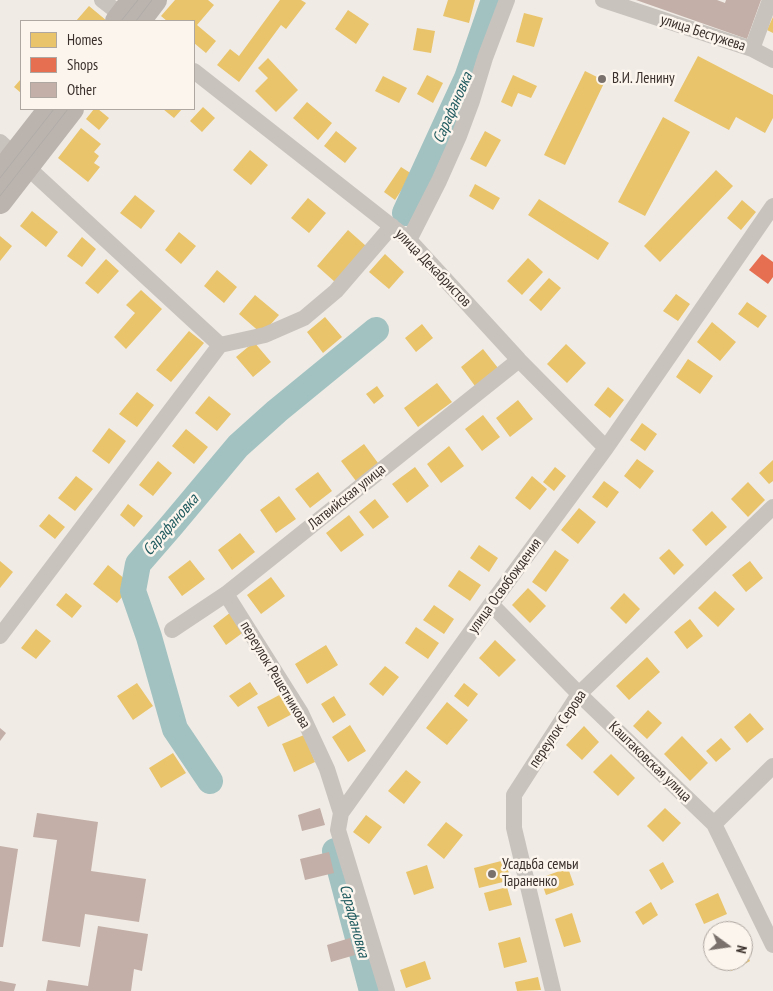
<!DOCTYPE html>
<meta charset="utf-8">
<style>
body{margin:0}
#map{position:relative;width:773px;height:991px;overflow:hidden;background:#f0ebe5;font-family:"PT Sans Narrow",sans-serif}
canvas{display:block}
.legend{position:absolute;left:20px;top:20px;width:175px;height:90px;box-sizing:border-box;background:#fbf5ee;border:1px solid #aea6a0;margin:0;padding:6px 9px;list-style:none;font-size:15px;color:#3b302b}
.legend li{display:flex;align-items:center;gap:10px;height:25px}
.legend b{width:25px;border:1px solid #aea6a0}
.north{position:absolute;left:703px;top:921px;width:50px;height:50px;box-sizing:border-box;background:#fbf5ee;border:1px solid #aea6a0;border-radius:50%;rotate:104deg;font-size:14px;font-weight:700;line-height:20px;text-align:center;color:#3b302b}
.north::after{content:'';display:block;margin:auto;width:18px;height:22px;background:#7a716c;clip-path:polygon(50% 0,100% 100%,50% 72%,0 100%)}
</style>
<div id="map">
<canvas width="773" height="991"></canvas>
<ul class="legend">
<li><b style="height:14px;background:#e9c46a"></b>Homes</li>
<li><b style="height:14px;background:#e76f51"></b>Shops</li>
<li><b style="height:14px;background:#c3afa7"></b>Other</li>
</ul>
<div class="north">N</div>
</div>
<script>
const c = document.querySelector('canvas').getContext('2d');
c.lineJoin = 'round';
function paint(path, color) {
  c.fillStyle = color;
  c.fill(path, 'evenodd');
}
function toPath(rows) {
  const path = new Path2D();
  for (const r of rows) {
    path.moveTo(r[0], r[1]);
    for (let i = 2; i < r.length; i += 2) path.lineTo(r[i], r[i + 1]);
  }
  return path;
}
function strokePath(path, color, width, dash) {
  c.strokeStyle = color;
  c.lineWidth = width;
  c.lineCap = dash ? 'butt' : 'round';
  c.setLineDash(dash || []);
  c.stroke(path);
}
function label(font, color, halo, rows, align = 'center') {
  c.font = font + ' "PT Sans Narrow",sans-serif';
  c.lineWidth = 5;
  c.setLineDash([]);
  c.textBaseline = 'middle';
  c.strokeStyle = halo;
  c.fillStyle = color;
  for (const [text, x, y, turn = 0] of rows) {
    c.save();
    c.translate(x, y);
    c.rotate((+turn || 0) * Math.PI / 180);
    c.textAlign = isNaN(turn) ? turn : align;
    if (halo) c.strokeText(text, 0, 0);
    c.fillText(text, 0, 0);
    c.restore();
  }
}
paint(toPath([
 [175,0,208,0,214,5,197,25,216,41,206,53,194,43,194,21,167,21,161,16],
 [280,0,301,0,306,3,286,29,281,25,239,82,217,65,230,49,239,56],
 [448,0,475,0,469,23,443,16],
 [89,6,107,21,76,21],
 [348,10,369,24,356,44,335,29],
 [524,13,543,18,534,47,516,42],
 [773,17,773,33,767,30],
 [417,28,435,31,431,53,413,50],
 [698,56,773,95,773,118,765,133,736,117,729,130,674,101],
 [268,58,298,90,276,112,255,91,268,78,258,68],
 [585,71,605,81,565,165,544,155],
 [427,75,443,83,433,103,417,94],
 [513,75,537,86,531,98,518,93,512,107,501,102],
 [383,76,407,88,399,103,375,91],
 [21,79,21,93,14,87],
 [307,102,332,123,318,140,293,118],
 [203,107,215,118,202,132,190,121],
 [94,109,98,109,109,118,99,130,86,119],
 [163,109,182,109,174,118],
 [663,117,690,132,645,216,618,202],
 [81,128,101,144,94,152,99,156,94,163,100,167,88,182,58,158],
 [336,131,357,148,345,163,324,146],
 [485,131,501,140,486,167,470,159],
 [250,150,268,165,251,185,233,170],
 [401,167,412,174,395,200,384,192],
 [716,170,733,186,660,262,644,246],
 [475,184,500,198,493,210,469,196],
 [135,195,155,211,141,229,120,213],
 [308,198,326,213,309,233,291,218],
 [539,199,609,243,598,260,528,215],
 [742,200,756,212,741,230,727,218],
 [32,211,58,232,46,247,20,226],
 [348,230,366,246,335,282,317,266],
 [179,232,196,246,181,264,165,250],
 [0,236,12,246,0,261],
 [82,237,96,249,82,267,67,256],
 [385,254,404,272,389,289,369,272],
 [528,258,543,272,522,295,507,281],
 [106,259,119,271,98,294,85,283],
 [217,270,237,287,224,303,204,286],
 [549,278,561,288,541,311,529,300],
 [141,290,162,309,126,349,114,337,135,313,126,305],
 [676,294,690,304,678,321,663,311],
 [255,295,279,315,262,334,239,314],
 [747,302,767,316,758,328,738,314],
 [325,317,342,337,323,353,307,332],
 [712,322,736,342,720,361,697,342],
 [422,324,433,338,416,352,405,338],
 [189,331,204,343,171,382,156,370],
 [254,342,271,362,253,377,236,357],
 [566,344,586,363,567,383,547,364],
 [483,349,498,368,475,386,461,367],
 [688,359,713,376,700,394,676,377],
 [437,383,452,402,418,427,404,408],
 [377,386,384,396,374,404,366,394],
 [608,387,624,400,610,418,594,405],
 [137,392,154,405,137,427,119,414],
 [209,396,231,414,217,431,195,413],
 [518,400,533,419,510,437,496,418],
 [483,415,500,437,482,451,465,429],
 [642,423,657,434,645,451,630,440],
 [109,428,126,441,109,464,92,451],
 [186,429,208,447,194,464,172,446],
 [364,444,378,463,356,481,341,461],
 [449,446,464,466,441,483,427,464],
 [637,459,654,471,640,489,624,476],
 [773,460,773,481,769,484,759,473],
 [158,461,172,473,153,496,139,485],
 [415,467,429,486,407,503,392,484],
 [555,467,566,476,554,491,543,482],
 [318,472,332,491,310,508,295,489],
 [76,476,93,489,75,511,58,498],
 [532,476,547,489,530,510,515,498],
 [604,481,619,492,607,508,592,497],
 [748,482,765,500,748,517,731,499],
 [279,496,296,519,276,533,260,510],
 [375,499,389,517,373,529,359,512],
 [128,504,143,516,134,527,120,515],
 [579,508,596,522,578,544,561,530],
 [712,511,727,527,706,546,692,530],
 [49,514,65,527,55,539,39,526],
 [349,515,364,535,341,552,326,533],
 [240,533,255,552,232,570,218,550],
 [479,545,498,558,489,572,470,558],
 [669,549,684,565,674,575,659,558],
 [555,550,569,560,546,592,532,582],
 [190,560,205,579,182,596,168,577],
 [0,561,13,572,0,588],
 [750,561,763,578,746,592,732,575],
 [108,565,132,585,117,603,93,584],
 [459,570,481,585,470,601,448,586],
 [271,577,285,596,261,614,247,595],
 [528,588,546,606,530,623,512,605],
 [715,591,735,609,718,627,698,608],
 [66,593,82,606,72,618,56,605],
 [624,593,640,609,626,624,610,608],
 [434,605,454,619,444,634,423,620],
 [231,612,245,631,226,645,213,626],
 [690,619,703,636,687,649,674,632],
 [416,627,439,643,428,659,405,643],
 [36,629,51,641,36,659,21,648],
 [495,640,516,660,499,677,479,658],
 [326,645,338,665,307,684,295,664],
 [647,657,660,672,629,700,616,686],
 [385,666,399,677,383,696,369,684],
 [250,682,258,694,238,707,229,696],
 [137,683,153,706,133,720,117,696],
 [464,683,478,694,468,707,454,696],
 [283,693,294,713,268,727,257,707],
 [334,696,346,715,333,723,321,704],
 [447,702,468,720,447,745,426,728],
 [648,710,662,723,647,739,633,726],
 [750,713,764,729,747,743,734,727],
 [350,725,366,751,348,762,332,737],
 [584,726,599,742,582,760,566,745],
 [304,735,315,762,294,772,282,744],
 [682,736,708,763,690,781,664,754],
 [721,738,731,749,716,762,706,751],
 [173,753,186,773,161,788,149,768],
 [611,754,635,778,618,796,593,772],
 [406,770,421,782,404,804,388,791],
 [665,808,681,823,663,842,647,826],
 [366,815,382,827,369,844,353,832],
 [446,822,463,835,444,859,427,845],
 [505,860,511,880,479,888,474,868],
 [663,862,674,882,661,890,649,870],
 [427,865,434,888,414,895,406,872],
 [568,868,574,885,546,895,540,878],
 [507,887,512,905,489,911,484,893],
 [718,893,727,914,704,924,695,904],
 [651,902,658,915,643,925,635,912],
 [572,913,581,942,564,947,555,919],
 [520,937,527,962,504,968,498,943],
 [743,947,750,961,731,971,725,961,743,961],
 [425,961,431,979,406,988,400,970],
 [538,977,541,990,517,991,515,982]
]), '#e9c46a');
paint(toPath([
 [762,254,773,262,773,277,768,284,749,270]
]), '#e76f51');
strokePath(toPath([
 [405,213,467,78,494,0],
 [210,781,175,729,149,637,133,591,138,564,171,526,238,446,277,411,376,330],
 [335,851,372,991]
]), '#a1c2c1', 26);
paint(toPath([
 [636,0,717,0,725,3,726,0,761,0,747,39],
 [0,728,6,733,0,741],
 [320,808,325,825,302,831,298,815],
 [37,813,98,822,91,871,146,879,139,922,85,914,80,947,42,941,57,840,33,837],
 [0,846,18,849,3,947,0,947],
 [329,852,334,873,305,880,300,859],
 [98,926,148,934,142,971,134,969,131,991,46,991,48,980,88,986],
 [350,938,355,955,331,962,327,945],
 [0,981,16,984,14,991,0,991]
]), '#c3afa7');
strokePath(toPath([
 [102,0,128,20],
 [603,0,752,49,773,60],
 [752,49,770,0],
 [194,71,409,240,519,360,606,448],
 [0,142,220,345],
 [409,240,439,181,459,136,472,101,485,58,507,0],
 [226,594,301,713,327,769,341,813],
 [491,604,579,694,714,824,773,945],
 [172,630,226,594,519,360],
 [0,636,220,345,265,335,304,318,336,291,392,226],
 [714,824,773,766],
 [387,991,338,830,341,813,491,604,606,448,773,206],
 [553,991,514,828,514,795,579,694,773,507]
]), '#c9c3be', 16);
strokePath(toPath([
 [117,21,133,0],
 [139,21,155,0],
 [0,173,50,109],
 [0,202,72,109]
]), '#bab3ae', 24);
strokePath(toPath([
 [121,21,138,0],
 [136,21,152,0],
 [0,178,54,109],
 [0,196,68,109]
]), '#b1aca8', 1);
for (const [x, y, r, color] of [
 [602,79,5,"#7a716c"],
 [492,874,5,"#7a716c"]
]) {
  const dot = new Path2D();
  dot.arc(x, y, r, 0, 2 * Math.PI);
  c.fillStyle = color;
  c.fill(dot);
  strokePath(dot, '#fbf5ee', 2);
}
label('15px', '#3b302b', '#fbf5ee', [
 ["улица Бестужева",703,33,18],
 ["улица Декабристов",433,268,46],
 ["Латвийская улица",347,497,-39],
 ["улица Освобождения",505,586,-54],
 ["переулок Решетникова",275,675,59],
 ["переулок Серова",558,729,-56],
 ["Каштаковская улица",650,762,44]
]);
label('15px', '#3b302b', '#fbf5ee', [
 ["В.И. Ленину",612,79],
 ["Усадьба семьи",502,865],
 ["Тараненко",502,882]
], 'left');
label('italic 16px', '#1f5a5e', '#fbf5ee', [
 ["Сарафановка",453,108,-66],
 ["Сарафановка",171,525,-49],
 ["Сарафановка",354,921,75]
]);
</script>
